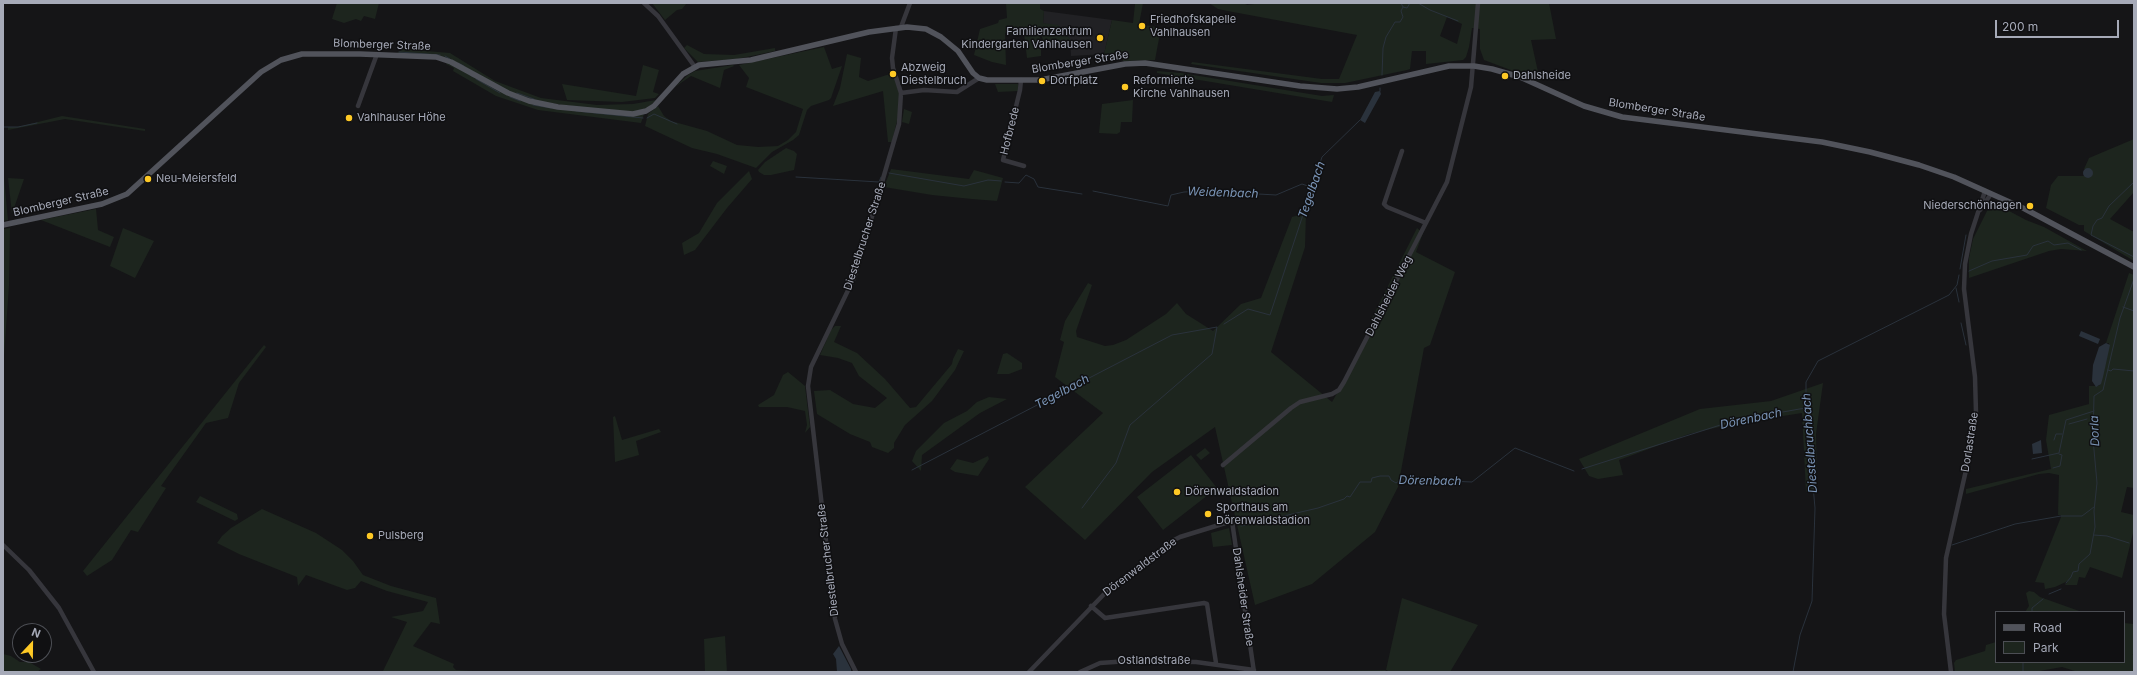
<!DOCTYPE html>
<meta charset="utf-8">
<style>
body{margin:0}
#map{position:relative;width:2137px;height:675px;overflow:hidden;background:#151517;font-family:Inter,sans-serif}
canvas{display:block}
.frame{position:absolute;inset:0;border:4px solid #a6aab8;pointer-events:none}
.legend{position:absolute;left:1995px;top:611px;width:130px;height:52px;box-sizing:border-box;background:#101012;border:1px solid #4c4e54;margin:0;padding:5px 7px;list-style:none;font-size:12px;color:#a6aab8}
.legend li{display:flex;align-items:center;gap:8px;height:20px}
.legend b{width:20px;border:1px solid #4c4e54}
.north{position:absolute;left:12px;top:623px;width:40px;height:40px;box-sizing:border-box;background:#101012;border:1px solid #4c4e54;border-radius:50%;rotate:22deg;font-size:11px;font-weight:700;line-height:16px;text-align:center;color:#a6aab8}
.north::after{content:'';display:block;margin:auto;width:14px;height:18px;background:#fec925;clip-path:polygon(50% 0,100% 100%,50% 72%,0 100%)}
.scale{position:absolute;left:1995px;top:20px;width:124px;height:18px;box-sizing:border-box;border:2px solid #a6aab8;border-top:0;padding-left:5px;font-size:12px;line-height:14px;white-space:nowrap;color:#a6aab8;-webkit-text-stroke:3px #101012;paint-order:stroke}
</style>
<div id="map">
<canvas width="2137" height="675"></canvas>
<div class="frame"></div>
<ul class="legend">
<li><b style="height:5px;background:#51535b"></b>Road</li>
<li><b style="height:11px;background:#1d251e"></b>Park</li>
</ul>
<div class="north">N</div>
<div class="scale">200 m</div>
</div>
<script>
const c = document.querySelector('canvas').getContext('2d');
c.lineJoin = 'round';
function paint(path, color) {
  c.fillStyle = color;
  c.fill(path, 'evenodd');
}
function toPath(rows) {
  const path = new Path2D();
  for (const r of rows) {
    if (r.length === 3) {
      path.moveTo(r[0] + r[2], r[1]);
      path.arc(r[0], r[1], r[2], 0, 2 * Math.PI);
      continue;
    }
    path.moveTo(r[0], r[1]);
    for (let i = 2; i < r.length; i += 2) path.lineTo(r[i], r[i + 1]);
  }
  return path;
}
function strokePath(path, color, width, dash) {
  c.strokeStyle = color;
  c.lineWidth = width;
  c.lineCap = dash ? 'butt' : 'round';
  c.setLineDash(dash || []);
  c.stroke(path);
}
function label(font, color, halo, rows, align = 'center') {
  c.font = font + ' Inter,sans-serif';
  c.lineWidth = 3;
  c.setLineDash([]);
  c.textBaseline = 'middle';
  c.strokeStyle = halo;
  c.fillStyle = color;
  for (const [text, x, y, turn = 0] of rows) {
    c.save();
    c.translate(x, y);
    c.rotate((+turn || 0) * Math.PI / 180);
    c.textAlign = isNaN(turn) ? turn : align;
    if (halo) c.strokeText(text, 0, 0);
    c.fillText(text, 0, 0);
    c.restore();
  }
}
paint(toPath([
 [1044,11,1112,20,1104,54,1071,56,1070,39,1059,28,1043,23]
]), '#212124');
paint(toPath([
 [337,3,379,3,375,19,364,16,361,21,356,19,344,23,332,19],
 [652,3,687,3,682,9,677,10,665,20],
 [1006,3,1040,3,1040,9,1044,11,1043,23,1058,25,1070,39,1070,42,1051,46,1043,40,1040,32,1017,30,1016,35,1005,33,1006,65,992,62,974,55,980,29,998,23,999,20,1007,18],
 [1132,3,1143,3,1139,24,1161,28,1155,60,1123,61,1123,58,1104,54,1112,20,1133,23,1135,4],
 [1209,3,1244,3,1247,5,1261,3,1549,3,1556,39,1531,40,1540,81,1484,60,1480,49,1480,29,1472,28,1469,47,1466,57,1463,60,1426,64,1426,51,1412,51,1410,69,1407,70,1345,83,1321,83,1191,64,1192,62,1322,79,1339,79,1357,35,1233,12,1218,9],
 [1447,17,1462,24,1457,44,1440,36],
 [1024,34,1039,35,1041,40,1041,56,1027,58],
 [687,45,704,54,734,55,775,48,775,51,737,59,698,62,684,48],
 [824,47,832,69,842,66,831,98,829,100,811,106,807,110,799,135,793,140,772,152,756,168,717,154,692,148,645,126,648,114,658,106,664,116,671,121,707,131,737,145,758,147,778,146,788,140,796,132,803,109,746,87,749,78,739,65],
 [403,49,450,53,495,81,541,98,597,105,633,104,656,100,649,107,638,112,616,112,542,102,513,94,456,62,397,53],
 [847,54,861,58,859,77,868,81,893,73,900,95,899,112,892,142,888,142,883,91,833,106,840,88],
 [447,62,538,105,644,114,641,123,538,110,496,96,453,71,454,68,446,64],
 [643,65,659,70,653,92,659,94,655,98,622,102,567,100,562,84,636,96],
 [733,65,734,66,724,70,720,88,691,76,675,87,688,75,695,71],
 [1157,71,1181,73,1322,96,1334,95,1332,102,1157,73],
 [995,84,1018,84,1018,91,998,92],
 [1133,100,1132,122,1121,122,1120,132,1117,134,1099,133,1102,104],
 [904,109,912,112,909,124,902,122],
 [62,116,145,129,145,131,65,119,8,130,8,127,18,127],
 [2134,139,2134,192,2110,219,2134,232,2134,261,2084,231,2084,225,2079,225,2046,208,2051,185,2058,176,2092,176,2092,170,2084,169,2089,158],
 [786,148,794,151,797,154,794,170,771,175,764,175,759,172,758,170,765,162],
 [713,161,727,166,724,174,710,166],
 [3,167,8,220,3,221],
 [891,169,969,179,974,170,1003,178,997,201,972,199,932,195,884,187],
 [749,171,752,179,727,208,695,250,684,255,682,243,699,233,717,203],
 [8,178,24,179,12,214],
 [1996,204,2026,220,2044,227,2087,251,2061,249,2049,251,1969,278,1969,258,1973,239,1990,205],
 [96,209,98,230,114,237,110,247,41,220],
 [1306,213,1305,247,1271,352,1332,402,1374,328,1372,318,1417,228,1423,233,1416,252,1455,272,1430,345,1424,348,1398,487,1375,532,1312,584,1255,605,1215,427,1152,472,1085,540,1025,487,1103,413,1055,377,1064,342,1060,340,1065,321,1088,283,1092,285,1076,331,1077,337,1105,346,1113,345,1126,340,1166,314,1177,303,1186,314,1213,331,1241,304,1261,298,1292,217],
 [10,228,9,286,3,370,3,229],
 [123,228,154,241,135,278,110,266],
 [2129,273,2134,275,2134,488,2127,487,2121,512,2134,515,2134,529,2122,578,2090,567,2085,578,2079,577,2077,585,2065,585,2068,581,2055,587,2045,589,2044,583,2035,582,2061,517,2061,515,2058,515,2059,475,2049,473,2039,474,1966,494,1966,489,2051,469,2046,440,2049,415,2089,404,2089,386,2099,386,2109,343,2106,343],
 [835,326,841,326,834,342,857,353,885,379,910,408,916,407,952,364,953,359,958,349,964,351,955,370,932,401,905,425,894,443,894,448,888,453,872,447,870,442,850,434,817,414,814,391,830,390,853,404,875,408,887,398,859,376,852,363,838,358,820,355,831,330],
 [264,345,266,347,239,383,228,418,206,423,161,486,166,488,138,532,131,530,112,560,87,576,83,571],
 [1007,353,1022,363,1022,369,1009,374,997,374,1003,354],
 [788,372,805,386,810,427,805,433,807,425,805,411,787,407,759,407,758,405,774,395,783,375],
 [1823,383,1816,434,1817,491,1806,492,1802,413,1732,424,1689,434,1619,460,1623,475,1598,479,1589,476,1579,459,1700,409,1771,401],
 [989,397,1007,399,980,413,922,455,921,471,912,461,916,451,944,423,967,411,977,402],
 [615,416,622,440,659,429,661,432,636,441,639,455,615,462,613,417],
 [1205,448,1210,453,1201,460,1196,455],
 [1191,455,1217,488,1163,530,1137,497],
 [988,456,989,459,978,476,955,472,950,469,957,459,973,463],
 [200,496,237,514,238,519,235,521,196,502],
 [262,509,316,533,342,550,353,561,363,575,391,586,436,598,440,624,431,622,413,646,454,664,453,667,456,670,473,671,383,671,407,622,391,617,423,611,428,602,387,591,361,581,355,588,347,590,306,575,298,586,297,577,239,554,217,543,222,536,231,528],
 [1229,528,1232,545,1213,547,1211,533],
 [2029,591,2034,592,2040,597,2082,612,2025,612,2029,606,2026,593],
 [1402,598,1478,625,1450,672,1390,672,1386,670,1385,672,1281,672,1386,670],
 [2124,623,2134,624,2134,654,2132,655,2134,655,2134,672,2078,672,2062,667,2034,672,1955,672,1954,663,1956,660,1985,651,1986,645,1996,642,1996,662,2124,662],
 [725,636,727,672,705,672,704,639],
 [3,654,11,656,20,662,29,662,41,669,37,672,3,672]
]), '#1d251e');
paint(toPath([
 [1380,91,1381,94,1365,123,1360,120,1375,92],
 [2088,173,5],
 [2081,331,2100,339,2098,344,2079,336],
 [2106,343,2110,345,2103,377,2101,384,2096,387,2092,381,2093,365,2099,347],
 [2041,440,2042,453,2033,454,2032,444],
 [839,646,851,669,851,672,837,672,836,659,833,654]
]), '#2a323c');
strokePath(toPath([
 [1401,3,1403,7,1407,8,1410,3],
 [1414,3,1415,3],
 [1418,3,1430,10,1458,21],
 [399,52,440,55],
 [445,56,450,59],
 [458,63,464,66],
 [470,75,473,77],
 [1382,75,1383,48,1386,37,1395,22,1400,22,1403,17,1401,11,1403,7],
 [476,79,500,93],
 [1380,91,1380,88],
 [517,93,534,99],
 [510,97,520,101],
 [533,105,551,108],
 [576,111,643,118],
 [647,118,654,114,677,124],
 [3,127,18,127,37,123],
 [889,173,964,186,988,180,1001,181],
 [796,177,879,182,881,177],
 [1005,182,1019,183,1026,175,1034,179,1038,187,1082,194],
 [2134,182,2109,206,2102,218,2097,220,2093,226,2091,235,2134,257],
 [1093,191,1168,206,1171,195,1184,192,1207,191,1276,195,1302,184,1311,187],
 [1960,269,1966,235],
 [1969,271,1992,261,2027,255,2033,246,2048,241,2054,245,2068,243,2081,250],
 [1956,288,1959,302],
 [2123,307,2134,311],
 [1961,323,1966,345],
 [1224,324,1248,309,1270,315,1322,157,1360,120],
 [2108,370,2111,371,2113,369,2134,371],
 [2069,424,2087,419],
 [2054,440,2056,434,2062,434],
 [2032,459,2059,453,2066,420,2094,411],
 [2053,468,2060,466,2062,455,2059,454],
 [1582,469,1733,421,1805,408],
 [912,470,1172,335,1217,327,1212,354,1130,425,1116,463,1082,508],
 [1241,526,1318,508,1344,499,1347,496,1350,497,1360,482,1371,482,1372,478,1380,476,1389,476,1391,480,1396,483,1402,479,1472,482,1515,448,1574,471],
 [2094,535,2107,536,2129,543],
 [1952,545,2015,524,2061,516,2082,516,2094,507],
 [2066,583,2071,577,2073,572,2078,571,2079,564,2090,554,2095,527,2094,511,2097,483,2093,439,2094,396,2103,390,2120,318,2134,279],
 [2049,594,2061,589],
 [2032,612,2032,608,2043,599],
 [2023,662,2023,672],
 [1793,672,1800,635,1812,601,1815,508,1806,408,1806,382,1818,361,1949,295,1957,285,1959,275]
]), '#2a323c', 1);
strokePath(toPath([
 [644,3,658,16,695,67],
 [901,27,910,3],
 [1021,80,1020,90,1003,160,1024,166],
 [901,93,924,90,957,92,979,78],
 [358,106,377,54],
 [1402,151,1384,204,1387,207,1426,223],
 [1980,210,1991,194],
 [1223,465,1291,408,1300,402,1332,394,1339,390,1344,382,1447,182,1471,87,1478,3],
 [3,545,29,570,59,608,94,672],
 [1091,606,1105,618,1204,603,1207,604,1216,663],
 [856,672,842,644,835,619,808,386,811,367,854,278,899,124,901,93,893,68,892,58,896,28],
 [1029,672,1108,590,1129,575,1170,542,1180,537,1232,521,1254,672],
 [1080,672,1100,663,1129,661,1196,662,1254,670],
 [1951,672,1944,614,1946,558,1969,457,1976,413,1975,377,1964,289,1965,264,1971,234,1985,191]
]), '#36363c', 4.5);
strokePath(toPath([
 [3,225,102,204,127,194,261,72,281,60,302,54,360,54,436,57,451,62,508,93,529,101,558,107,633,114,646,111,654,106,683,74,699,65,751,60,869,32,907,27,926,29,941,37,958,51,973,73,979,78,987,80,1040,80,1125,64,1145,63,1300,86,1337,89,1358,87,1449,66,1474,66,1492,69,1520,77,1584,106,1622,117,1822,142,1870,152,1919,165,1954,177,2025,209,2134,267]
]), '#51535b', 5.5);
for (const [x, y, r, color] of [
 [1142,26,4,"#fec925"],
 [1100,38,4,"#fec925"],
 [893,74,4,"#fec925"],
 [1505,76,4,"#fec925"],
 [1042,81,4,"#fec925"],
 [1125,87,4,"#fec925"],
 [349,118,4,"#fec925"],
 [148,179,4,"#fec925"],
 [2030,206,4,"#fec925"],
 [1177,492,4,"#fec925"],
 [1208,514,4,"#fec925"],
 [370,536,4,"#fec925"]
]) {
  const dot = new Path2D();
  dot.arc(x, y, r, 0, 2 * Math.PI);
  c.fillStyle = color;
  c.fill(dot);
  strokePath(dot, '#101012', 1.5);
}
label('11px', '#a6aab8', '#101012', [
 ["Friedhofskapelle",1150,20],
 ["Vahlhausen",1150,33],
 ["Familienzentrum",1092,32,"right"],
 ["Kindergarten Vahlhausen",1092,45,"right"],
 ["Abzweig",901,68],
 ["Diestelbruch",901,81],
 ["Dahlsheide",1513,76],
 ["Dorfplatz",1050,81],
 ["Reformierte",1133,81],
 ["Kirche Vahlhausen",1133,94],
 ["Vahlhauser Höhe",357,118],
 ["Neu-Meiersfeld",156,179],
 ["Niederschönhagen",2022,206,"right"],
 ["Dörenwaldstadion",1185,492],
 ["Sporthaus am",1216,508],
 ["Dörenwaldstadion",1216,521],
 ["Pulsberg",378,536]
], 'left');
label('11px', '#a6aab8', '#101012', [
 ["Blomberger Straße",382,45,2],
 ["Blomberger Straße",1080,62,-9],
 ["Blomberger Straße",1657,110,9],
 ["Hofbrede",1010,131,-76],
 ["Blomberger Straße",61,202,-13],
 ["Diestelbrucher Straße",865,236,-72],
 ["Dahlsheider Weg",1389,296,-63],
 ["Dorlastraße",1970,442,-81],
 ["Diestelbrucher Straße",828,560,-97],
 ["Dörenwaldstraße",1140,567,-37],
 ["Dahlsheider Straße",1243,597,82],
 ["Ostlandstraße",1154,661]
]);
label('italic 12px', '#7a94b6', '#101012', [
 ["Tegelbach",1312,190,-71],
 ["Weidenbach",1223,193,2],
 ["Tegelbach",1062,392,-28],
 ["Dörenbach",1751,419,-12],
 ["Dorla",2095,431,-92],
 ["Diestelbruchbach",1810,443,-94],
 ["Dörenbach",1430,481,1]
]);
</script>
